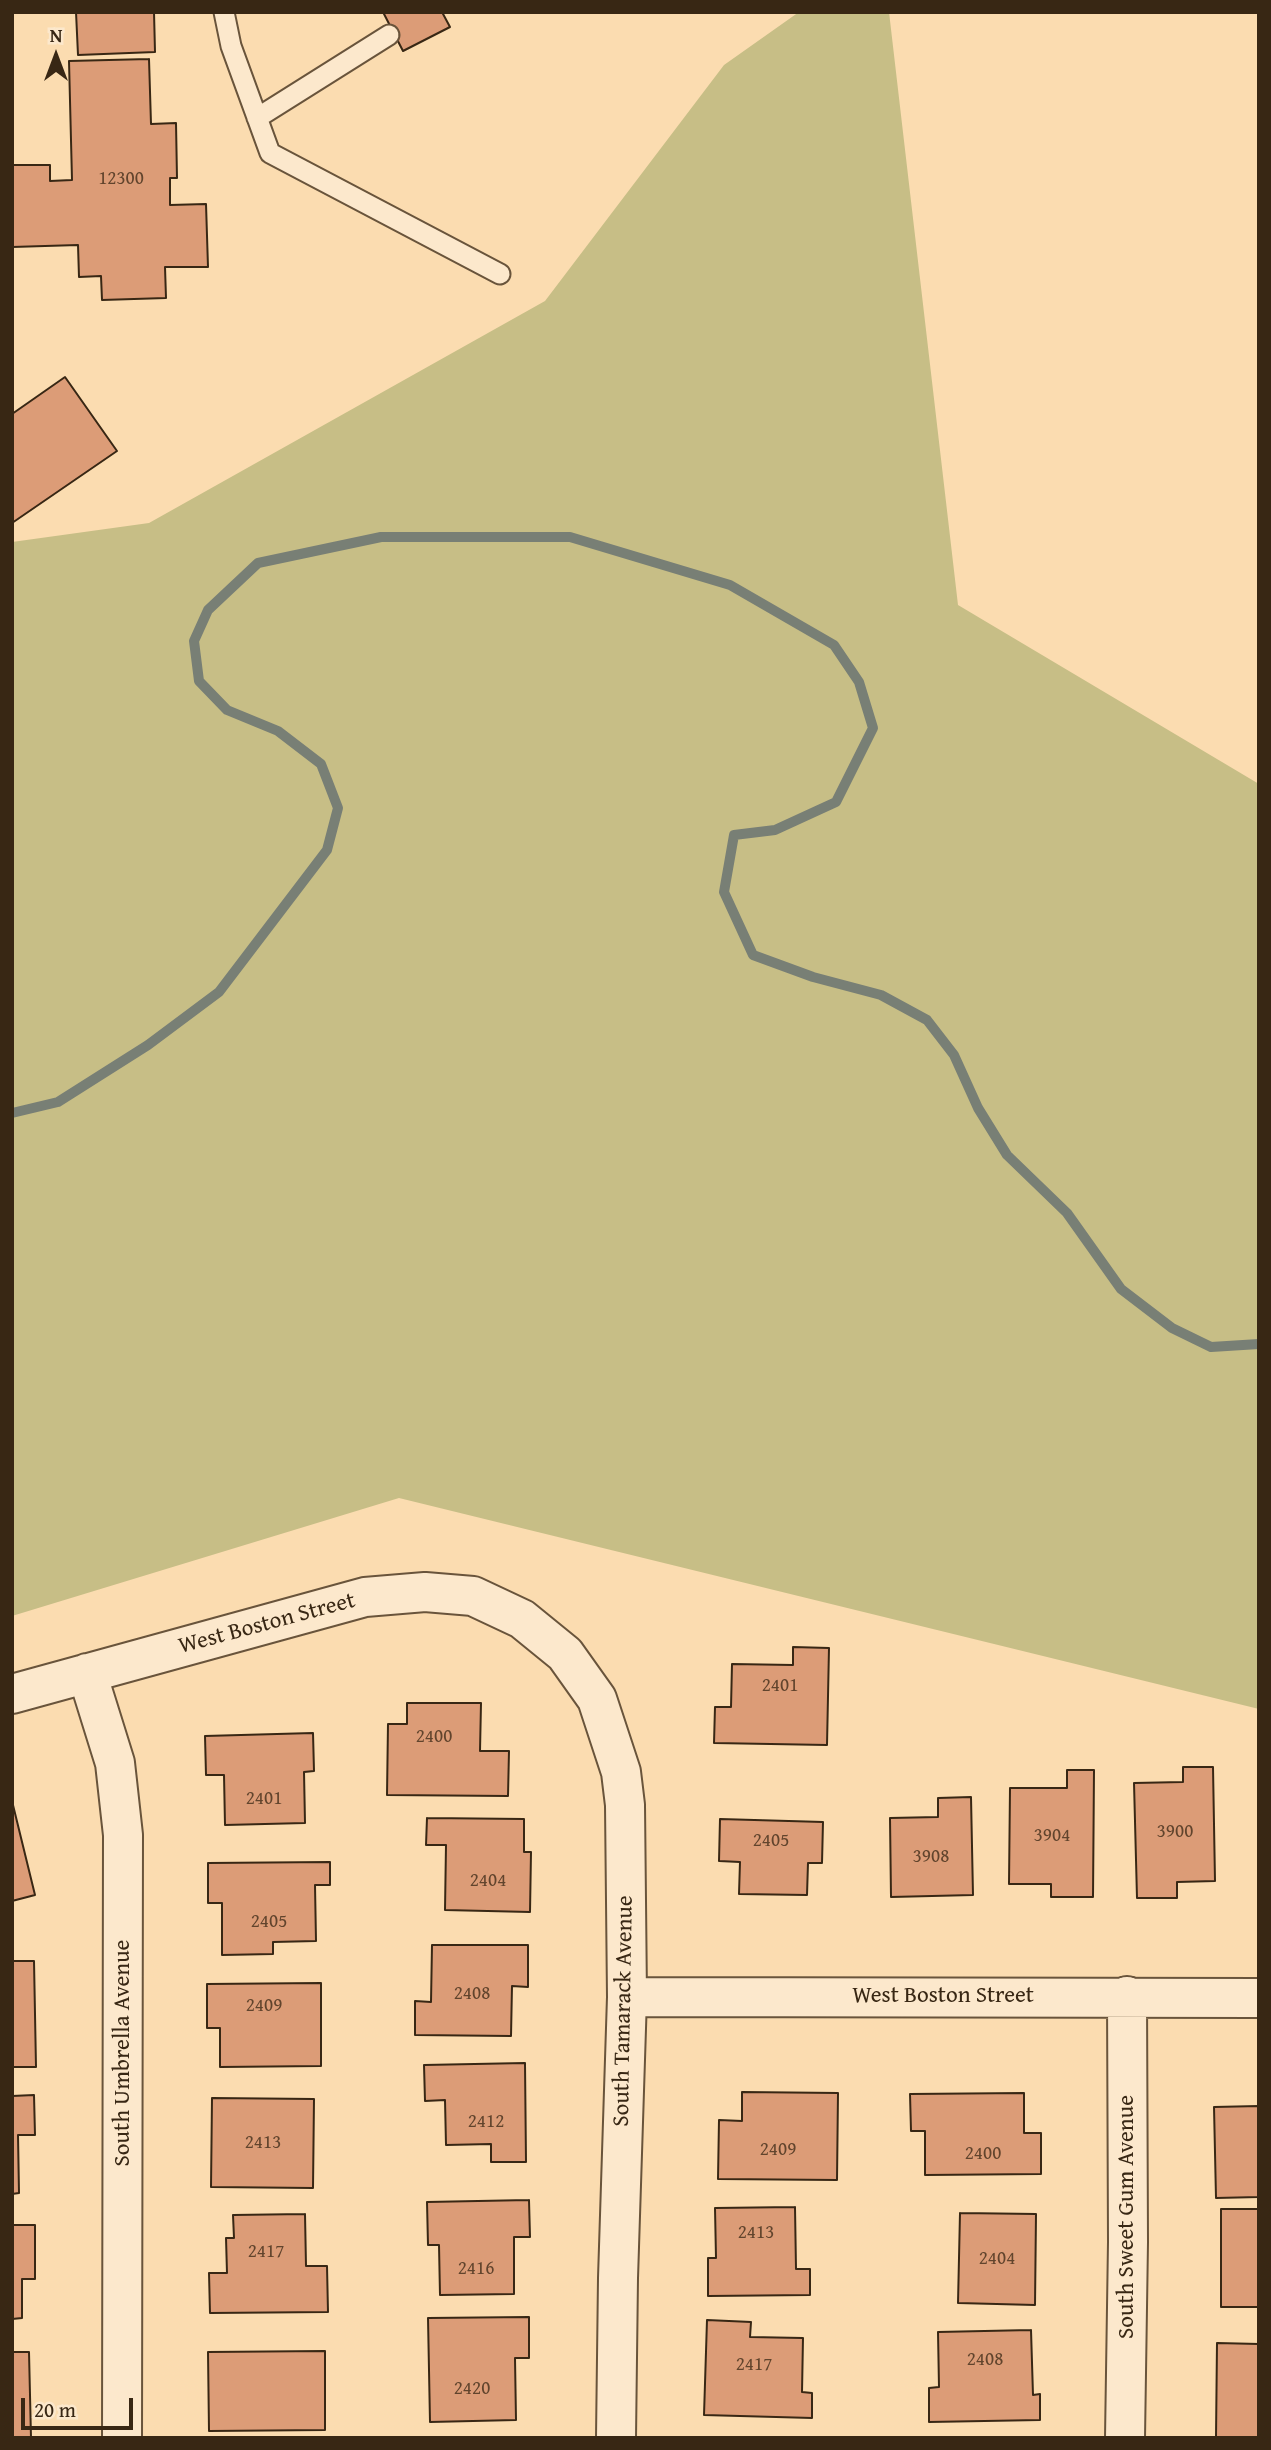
<!DOCTYPE html>
<style>
body{margin:0}
#map{position:relative;width:1271px;height:2450px;overflow:hidden;background:#fbdcb0;font-family:"Gentium Book Plus",serif}
canvas{display:block}
.frame{position:absolute;inset:0;border:14px solid #382714;pointer-events:none}
.north{position:absolute;left:21px;top:21px;width:70px;height:70px;-webkit-text-stroke:5px #fce8cc;paint-order:stroke;rotate:0deg;font-size:19px;font-weight:700;line-height:28px;text-align:center;color:#382714}
.north::after{content:'';display:block;margin:auto;width:24px;height:32px;background:#382714;clip-path:polygon(50% 0,100% 100%,50% 72%,0 100%)}
.scale{position:absolute;left:21px;top:2398px;width:112px;height:32px;box-sizing:border-box;border:4px solid #382714;border-top:0;padding-left:9px;font-size:21px;line-height:24px;white-space:nowrap;color:#382714;-webkit-text-stroke:5px #fce8cc;paint-order:stroke}
</style>
<div id="map">
<canvas width="1271" height="2450"></canvas>
<div class="frame"></div>
<div class="north">N</div>
<div class="scale">20 m</div>
</div>
<script>
const c = document.querySelector('canvas').getContext('2d');
c.lineJoin = 'round';
function paint(path, color) {
  c.fillStyle = color;
  c.fill(path, 'evenodd');
}
function toPath(rows) {
  const path = new Path2D();
  for (const r of rows) {
    path.moveTo(r[0], r[1]);
    for (let i = 2; i < r.length; i += 2) path.lineTo(r[i], r[i + 1]);
  }
  return path;
}
function strokePath(path, color, width, dash) {
  c.strokeStyle = color;
  c.lineWidth = width;
  c.lineCap = dash ? 'butt' : 'round';
  c.setLineDash(dash || []);
  c.stroke(path);
}
function label(font, color, halo, rows, align = 'center') {
  c.font = font + ' "Gentium Book Plus",serif';
  c.lineWidth = 7;
  c.setLineDash([]);
  c.textBaseline = 'middle';
  c.strokeStyle = halo;
  c.fillStyle = color;
  for (const [text, x, y, turn = 0] of rows) {
    c.save();
    c.translate(x, y);
    c.rotate((+turn || 0) * Math.PI / 180);
    c.textAlign = isNaN(turn) ? turn : align;
    if (halo) c.strokeText(text, 0, 0);
    c.fillText(text, 0, 0);
    c.restore();
  }
}
paint(toPath([
 [799,12,889,12,958,605,1259,784,1259,1709,399,1498,12,1616,12,542,149,523,545,301,724,65]
]), '#c7be86');
strokePath(toPath([
 [12,1113,58,1102,148,1045,219,992,327,850,338,808,321,764,278,731,227,710,199,681,194,641,208,610,258,563,381,537,570,537,730,585,834,645,859,682,873,728,836,802,775,830,734,835,724,892,753,955,813,977,881,995,927,1020,954,1055,978,1108,1007,1155,1067,1213,1121,1289,1172,1328,1211,1347,1259,1344]
]), '#787f75', 10);
const building = toPath([
 [76,12,154,12,155,52,78,55,76,12],
 [383,12,442,12,450,27,403,51,383,12],
 [149,59,151,124,176,123,177,178,170,178,170,205,206,204,208,267,165,267,166,298,102,300,101,276,79,277,78,245,12,247,12,165,50,165,50,181,72,180,69,61,149,59],
 [65,377,117,451,12,523,12,414,65,377],
 [793,1647,829,1648,827,1745,714,1743,715,1707,731,1707,732,1664,793,1665,793,1647],
 [407,1703,481,1703,480,1751,509,1751,508,1796,387,1795,388,1724,407,1724,407,1703],
 [313,1733,314,1771,304,1772,305,1823,225,1825,224,1775,206,1775,205,1736,313,1733],
 [1183,1767,1213,1767,1215,1881,1177,1882,1177,1898,1137,1898,1134,1783,1183,1782,1183,1767],
 [1067,1770,1094,1770,1093,1897,1051,1897,1051,1884,1009,1884,1010,1788,1067,1788,1067,1770],
 [971,1797,973,1895,891,1897,890,1818,938,1817,938,1798,971,1797],
 [12,1801,35,1895,12,1901,12,1801],
 [427,1818,524,1819,524,1852,531,1852,530,1912,445,1910,446,1845,426,1845,427,1818],
 [720,1819,823,1822,822,1863,808,1863,807,1895,739,1894,740,1862,719,1861,720,1819],
 [330,1862,330,1885,315,1885,316,1941,273,1942,273,1954,222,1955,222,1903,208,1903,208,1863,330,1862],
 [432,1945,528,1945,528,1987,512,1986,511,2036,415,2035,415,2001,431,2002,432,1945],
 [12,1961,34,1961,36,2067,12,2067,12,1961],
 [321,1983,321,2066,220,2067,220,2028,207,2028,207,1984,321,1983],
 [525,2063,526,2162,491,2162,491,2144,446,2145,445,2100,425,2101,424,2065,525,2063],
 [742,2092,838,2093,837,2180,718,2179,719,2120,742,2121,742,2092],
 [1024,2093,1024,2133,1041,2133,1041,2174,925,2175,925,2131,911,2131,910,2094,1024,2093],
 [34,2095,35,2135,18,2135,19,2193,12,2194,12,2096,34,2095],
 [212,2098,314,2099,313,2188,211,2187,212,2098],
 [1259,2106,1259,2197,1216,2198,1214,2107,1259,2106],
 [529,2200,530,2237,514,2237,514,2294,440,2295,439,2245,428,2245,427,2202,529,2200],
 [795,2207,796,2269,810,2269,810,2295,708,2296,708,2258,716,2258,715,2208,795,2207],
 [1221,2209,1259,2209,1259,2307,1221,2307,1221,2209],
 [960,2213,1036,2214,1035,2305,958,2303,960,2213],
 [305,2214,306,2266,327,2266,328,2312,210,2313,209,2273,227,2273,226,2238,234,2238,233,2215,305,2214],
 [12,2225,35,2225,35,2279,22,2279,22,2318,12,2319,12,2225],
 [529,2317,529,2358,515,2358,516,2420,430,2422,428,2318,529,2317],
 [707,2320,751,2322,750,2337,803,2338,802,2392,812,2393,812,2418,704,2415,707,2320],
 [1031,2330,1033,2395,1040,2394,1040,2420,929,2422,929,2388,939,2387,938,2332,1031,2330],
 [1217,2343,1259,2344,1259,2437,1216,2437,1217,2343],
 [325,2351,325,2430,209,2431,208,2352,325,2351],
 [12,2352,29,2352,31,2438,12,2438,12,2352]
]);
paint(building, '#dc9c77');
strokePath(building, '#382714', 2);
const service = toPath([
 [224,12,231,46,270,153,500,274],
 [257,118,389,35]
]);
const minor = toPath([
 [87,1673,115,1763,123,1835,122,2438],
 [12,1694,365,1597,425,1592,473,1596,522,1619,565,1654,597,1699,621,1772,625,1805,627,1997,618,2278,616,2438],
 [627,1997,1259,1998],
 [1125,2438,1128,2242,1127,1996]
]);
strokePath(service, '#69543b', 23);
strokePath(minor, '#69543b', 42);
strokePath(service, '#fce8cc', 19);
strokePath(minor, '#fce8cc', 38);
label('19px', '#61442d', null, [
 ["12300",121,179],
 ["2401",780,1686],
 ["2400",434,1737],
 ["2401",264,1799],
 ["3900",1175,1832],
 ["3904",1052,1836],
 ["2405",771,1841],
 ["3908",931,1857],
 ["2404",488,1881],
 ["2405",269,1922],
 ["2408",472,1994],
 ["2409",264,2006],
 ["2412",486,2122],
 ["2413",263,2143],
 ["2409",778,2150],
 ["2400",983,2154],
 ["2413",756,2233],
 ["2417",266,2252],
 ["2404",997,2259],
 ["2416",476,2269],
 ["2408",985,2360],
 ["2417",754,2365],
 ["2420",472,2389]
]);
label('23px', '#382714', '#fce8cc', [
 ["West Boston Street",267,1624,-15],
 ["West Boston Street",943,1996],
 ["South Tamarack Avenue",624,2011,-89],
 ["South Umbrella Avenue",123,2053,-90],
 ["South Sweet Gum Avenue",1127,2217,-90]
]);
</script>
